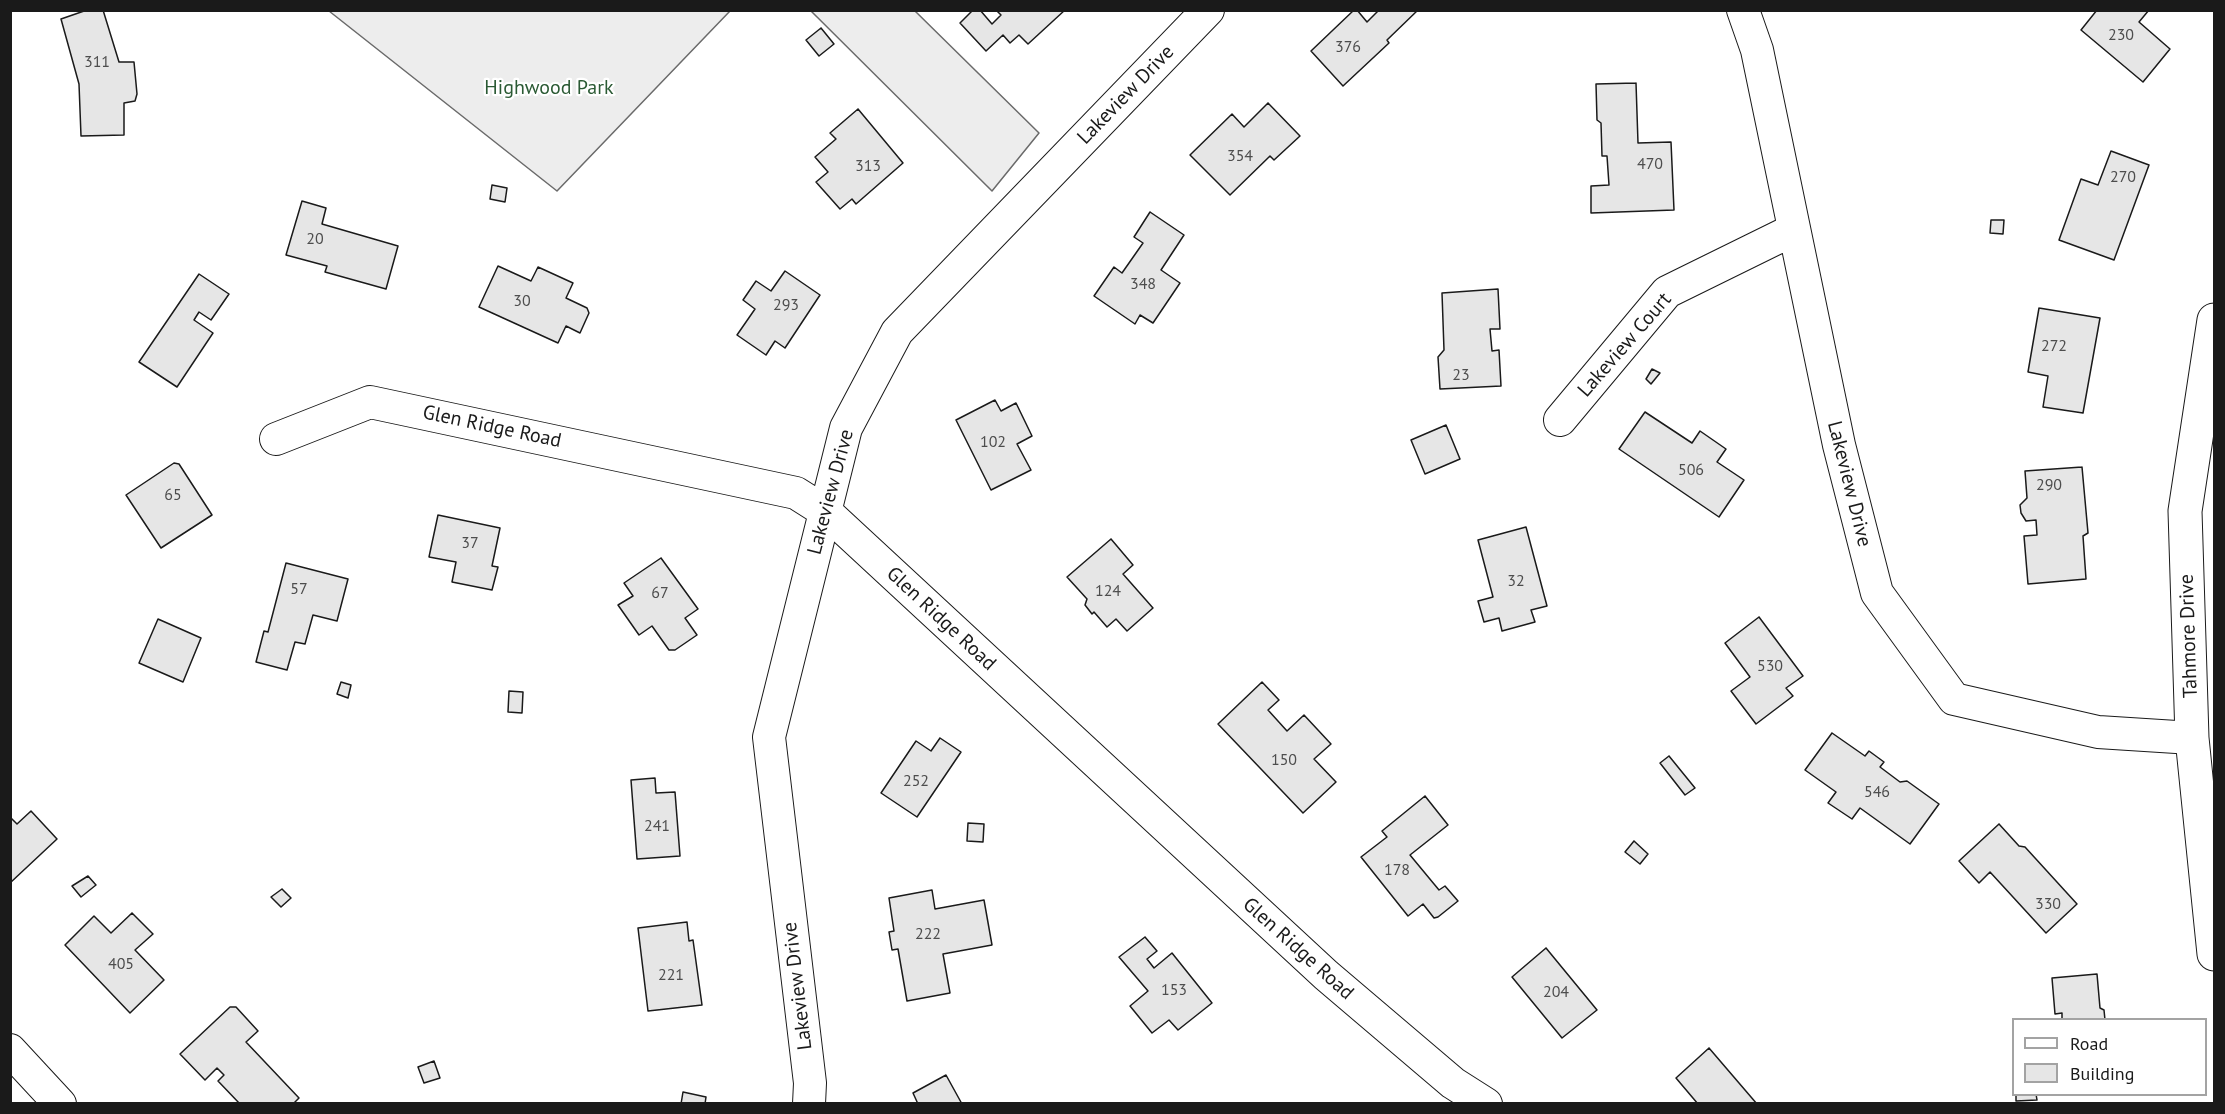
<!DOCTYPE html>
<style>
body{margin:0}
#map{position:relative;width:2225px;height:1114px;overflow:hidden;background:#fff;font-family:"PT Sans",sans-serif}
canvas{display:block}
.frame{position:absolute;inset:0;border:12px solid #1a1a1a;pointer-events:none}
.legend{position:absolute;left:2012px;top:1018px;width:195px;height:78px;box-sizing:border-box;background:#fff;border:2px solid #a3a3a3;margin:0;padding:8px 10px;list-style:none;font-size:18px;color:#1a1a1a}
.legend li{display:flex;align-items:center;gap:12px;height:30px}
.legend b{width:30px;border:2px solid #a3a3a3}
</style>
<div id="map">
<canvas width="2225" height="1114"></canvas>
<div class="frame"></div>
<ul class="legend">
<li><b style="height:8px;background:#fff"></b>Road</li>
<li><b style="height:16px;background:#e6e6e6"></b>Building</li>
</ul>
</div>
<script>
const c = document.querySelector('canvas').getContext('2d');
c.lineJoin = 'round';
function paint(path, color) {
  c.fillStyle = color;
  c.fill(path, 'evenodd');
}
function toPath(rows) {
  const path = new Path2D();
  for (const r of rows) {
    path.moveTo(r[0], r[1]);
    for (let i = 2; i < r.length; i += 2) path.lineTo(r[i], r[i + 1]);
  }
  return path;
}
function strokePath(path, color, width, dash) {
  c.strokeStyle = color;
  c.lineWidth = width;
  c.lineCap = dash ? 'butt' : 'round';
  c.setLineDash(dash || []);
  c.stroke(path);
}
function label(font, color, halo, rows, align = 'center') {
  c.font = font + ' "PT Sans",sans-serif';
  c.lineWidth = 4.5;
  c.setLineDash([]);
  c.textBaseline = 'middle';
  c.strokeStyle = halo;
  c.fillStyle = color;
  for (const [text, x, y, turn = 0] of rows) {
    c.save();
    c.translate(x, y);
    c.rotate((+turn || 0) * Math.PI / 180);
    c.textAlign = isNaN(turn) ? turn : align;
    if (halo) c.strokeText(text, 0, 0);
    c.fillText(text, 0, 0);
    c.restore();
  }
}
const built = toPath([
 [329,11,730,11,557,191,329,11],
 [811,11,915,11,1039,133,992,191,811,11]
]);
paint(built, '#ededed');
strokePath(built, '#6a6a6a', 1.5);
const building = toPath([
 [87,10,103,10,119,62,134,62,137,94,135,101,124,103,124,135,81,136,79,84,61,19,87,10],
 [973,10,980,10,992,24,1001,15,996,10,1065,10,1028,44,1019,35,1010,43,1003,35,986,51,960,23,973,10],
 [1354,10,1357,10,1367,22,1379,10,1418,10,1387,40,1389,43,1343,86,1311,51,1354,10],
 [2097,10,2149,10,2139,22,2170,49,2143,82,2081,30,2097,10],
 [821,28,834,44,819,56,806,40,821,28],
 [1636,83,1638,143,1671,142,1674,210,1591,213,1591,186,1609,185,1607,156,1602,156,1601,123,1597,120,1596,84,1636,83],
 [1268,103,1300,136,1274,160,1270,156,1230,195,1190,155,1232,114,1244,127,1268,103],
 [858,109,903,163,856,204,852,199,840,209,816,182,828,172,815,157,836,139,830,133,858,109],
 [2111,151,2149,165,2114,260,2059,240,2081,179,2098,185,2111,151],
 [492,185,507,188,505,202,490,199,492,185],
 [302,201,326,208,322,224,398,246,386,289,325,272,327,266,286,255,302,201],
 [1150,212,1184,235,1161,270,1180,283,1153,323,1140,315,1135,324,1094,296,1114,267,1122,273,1143,243,1134,237,1150,212],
 [1991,220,2004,220,2003,234,1990,233,1991,220],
 [498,266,531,281,538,267,573,283,566,298,587,308,589,313,580,333,566,326,558,343,479,307,498,266],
 [785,271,820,295,785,348,775,341,766,355,737,335,755,309,743,300,756,281,771,291,785,271],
 [199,274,229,294,211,320,199,312,194,320,213,333,177,387,139,362,199,274],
 [1498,289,1500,329,1490,329,1492,351,1499,350,1501,386,1440,389,1438,357,1444,350,1442,293,1498,289],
 [2039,308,2100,318,2083,413,2043,407,2048,376,2028,372,2039,308],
 [1652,369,1660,373,1651,384,1646,379,1652,369],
 [995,400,1001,411,1016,403,1032,436,1017,444,1031,470,991,490,956,420,995,400],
 [1645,412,1692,443,1700,431,1726,449,1717,462,1744,480,1719,517,1619,449,1645,412],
 [1446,425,1460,459,1425,474,1411,440,1446,425],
 [174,463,179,464,212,515,161,548,126,495,174,463],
 [2082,467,2088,533,2083,536,2086,579,2028,584,2024,536,2037,535,2036,520,2026,521,2021,513,2020,505,2027,498,2025,471,2082,467],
 [438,515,500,528,492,566,498,567,492,590,452,582,456,562,429,557,438,515],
 [1526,527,1547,606,1531,610,1535,622,1502,631,1499,618,1484,622,1478,601,1493,597,1478,540,1526,527],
 [1111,539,1133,565,1123,574,1153,608,1127,631,1116,619,1107,627,1094,612,1092,614,1085,605,1087,599,1067,577,1111,539],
 [661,558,698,609,685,618,697,635,675,650,669,650,652,626,639,635,618,605,633,596,624,583,661,558],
 [286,563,348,579,337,621,313,615,305,644,295,642,287,670,256,662,264,631,268,632,286,563],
 [1759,617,1803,676,1786,688,1793,696,1756,724,1731,691,1750,677,1725,643,1759,617],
 [158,619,201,638,183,682,139,663,158,619],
 [341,682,351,685,348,698,337,694,341,682],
 [1262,682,1279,700,1268,710,1287,731,1304,715,1331,744,1314,759,1336,782,1303,813,1218,724,1262,682],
 [509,691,523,692,522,713,508,712,509,691],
 [1832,733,1865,756,1869,751,1884,762,1880,767,1900,782,1907,781,1939,804,1910,844,1860,808,1852,819,1828,803,1836,792,1805,770,1832,733],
 [940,738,961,752,917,817,881,793,916,741,931,751,940,738],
 [1669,756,1695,788,1685,795,1660,763,1669,756],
 [655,778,656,793,675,792,680,856,637,859,631,780,655,778],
 [1425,796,1448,825,1410,855,1439,890,1445,886,1458,901,1438,917,1434,918,1423,904,1408,916,1361,857,1387,837,1382,831,1425,796],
 [31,811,57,839,10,883,10,817,17,824,31,811],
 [968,823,984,824,983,842,967,841,968,823],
 [1999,824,2019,846,2025,847,2077,904,2046,933,1990,872,1979,883,1959,861,1999,824],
 [1634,841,1648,854,1640,864,1625,852,1634,841],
 [88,876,96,885,81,897,72,886,88,876],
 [282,889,291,898,281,907,271,897,282,889],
 [932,890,935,909,984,900,992,945,943,954,950,993,907,1001,898,949,892,950,889,932,894,931,889,898,932,890],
 [132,913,153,934,135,950,164,980,130,1013,65,945,94,916,111,933,132,913],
 [687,922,689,941,693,940,702,1005,648,1011,638,928,687,922],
 [1145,937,1157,951,1147,959,1154,968,1172,953,1212,1003,1178,1030,1169,1020,1152,1033,1130,1006,1148,991,1119,957,1145,937],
 [1546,948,1597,1010,1562,1038,1512,977,1546,948],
 [2097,974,2100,1008,2104,1010,2105,1020,2062,1020,2062,1013,2055,1014,2052,978,2097,974],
 [230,1007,236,1007,258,1031,246,1042,299,1098,293,1104,240,1104,218,1081,224,1075,217,1068,205,1080,180,1054,230,1007],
 [1709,1048,1757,1104,1698,1104,1676,1078,1709,1048],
 [434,1061,440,1078,424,1083,418,1067,434,1061],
 [946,1075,962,1104,918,1104,913,1093,946,1075],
 [683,1092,706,1097,705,1104,681,1104,683,1092],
 [2016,1094,2036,1094,2037,1100,2016,1101,2016,1094]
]);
paint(building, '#e6e6e6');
strokePath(building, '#1a1a1a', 1.5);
const minor = toPath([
 [1743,10,1757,50,1839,445,1877,593,1954,699,2098,732,2192,738],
 [1560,420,1667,292,1793,230],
 [276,439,370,402,796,493,826,512,1326,975,1453,1083,1486,1104],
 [10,1050,60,1104],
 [809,1104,810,1083,769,737,846,428,897,332,1208,10]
]);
const tertiary = toPath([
 [2214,320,2185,511,2192,738,2214,954]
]);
strokePath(minor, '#1a1a1a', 34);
strokePath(tertiary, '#1a1a1a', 35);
strokePath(minor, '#fff', 32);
strokePath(tertiary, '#fff', 33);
label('16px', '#4d4d4d', null, [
 ["230",2121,35],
 ["376",1348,47],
 ["311",97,62],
 ["354",1240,156],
 ["470",1650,164],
 ["313",868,166],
 ["270",2123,177],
 ["20",315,239],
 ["348",1143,284],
 ["30",522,301],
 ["293",786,305],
 ["272",2054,346],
 ["23",1461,375],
 ["102",993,442],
 ["506",1691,470],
 ["290",2049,485],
 ["65",173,495],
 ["37",470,543],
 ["32",1516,581],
 ["57",299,589],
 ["124",1108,591],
 ["67",660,593],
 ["530",1770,666],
 ["150",1284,760],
 ["252",916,781],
 ["546",1877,792],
 ["241",657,826],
 ["178",1397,870],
 ["330",2048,904],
 ["222",928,934],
 ["405",121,964],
 ["221",671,975],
 ["153",1174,990],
 ["204",1556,992]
]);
label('20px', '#2b5a34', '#fff', [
 ["Highwood Park",549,88]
]);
label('20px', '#1a1a1a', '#fff', [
 ["Lakeview Drive",1126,95,-46],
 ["Lakeview Court",1625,345,-49],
 ["Glen Ridge Road",492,427,12],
 ["Lakeview Drive",1849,484,76],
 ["Lakeview Drive",831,492,-75],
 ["Glen Ridge Road",941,619,43],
 ["Tahmore Drive",2189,636,-92],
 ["Glen Ridge Road",1298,949,42],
 ["Lakeview Drive",798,986,-97]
]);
</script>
